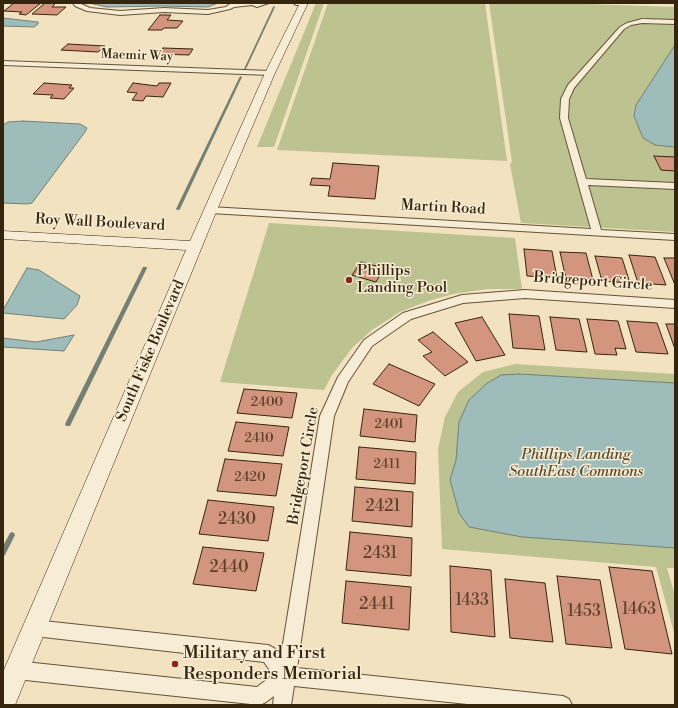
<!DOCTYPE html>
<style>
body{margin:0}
#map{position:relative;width:678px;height:708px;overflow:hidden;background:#f3e2bf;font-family:"Libre Bodoni",serif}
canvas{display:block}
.frame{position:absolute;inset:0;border:4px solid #36250e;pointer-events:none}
</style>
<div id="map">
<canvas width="678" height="708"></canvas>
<div class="frame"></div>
</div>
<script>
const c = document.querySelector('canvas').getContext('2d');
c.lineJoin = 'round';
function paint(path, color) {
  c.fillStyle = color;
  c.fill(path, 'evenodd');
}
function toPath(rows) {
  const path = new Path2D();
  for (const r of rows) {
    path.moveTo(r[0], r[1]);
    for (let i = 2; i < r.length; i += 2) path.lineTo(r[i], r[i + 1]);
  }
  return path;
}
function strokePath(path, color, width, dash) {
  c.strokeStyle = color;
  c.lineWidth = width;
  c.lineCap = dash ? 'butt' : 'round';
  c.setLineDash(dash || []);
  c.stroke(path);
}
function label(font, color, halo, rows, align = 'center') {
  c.font = font + ' "Libre Bodoni",serif';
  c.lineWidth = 3;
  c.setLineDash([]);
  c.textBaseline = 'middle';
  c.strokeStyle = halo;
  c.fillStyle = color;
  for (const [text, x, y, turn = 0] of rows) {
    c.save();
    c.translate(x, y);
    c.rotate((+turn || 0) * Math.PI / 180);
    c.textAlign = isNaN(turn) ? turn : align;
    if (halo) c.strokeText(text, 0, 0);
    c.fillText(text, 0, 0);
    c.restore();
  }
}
paint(toPath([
 [316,3,324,3,274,147,257,147],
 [328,3,485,3,507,161,277,150],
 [489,3,559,3,675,7,675,232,521,223,510,164,512,162],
 [269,223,515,238,522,289,487,289,453,294,428,301,400,312,372,330,352,348,332,375,324,390,220,382],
 [515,364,675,374,675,568,667,568,675,596,675,636,656,567,442,549,438,449,445,417,458,392,483,372]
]), '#bdc390');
const water = toPath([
 [89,3,218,3,208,7,162,6,107,7,89,3],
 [3,18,38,22,38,24,34,27,3,26,3,18],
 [675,45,675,147,664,146,655,145,643,138,634,116,636,105,675,45],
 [23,121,80,124,87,128,85,132,32,203,27,204,3,203,3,125,8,122,23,121],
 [27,268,39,270,80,296,77,305,64,319,3,313,3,310,27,268],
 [74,335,64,351,3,347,3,338,36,342,74,335],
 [519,374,675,383,675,548,522,537,469,527,459,513,450,480,456,460,459,422,469,400,486,384,501,375,519,374]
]);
paint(water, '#9dbcba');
strokePath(water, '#748075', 1);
paint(toPath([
 [274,6,275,7,246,69,244,70,244,69,273,7,274,6],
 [240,76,242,77,180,209,179,210,177,210,176,209,240,76],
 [143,267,147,267,147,268,70,426,66,426,65,424,143,267],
 [12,532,14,533,15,535,5,555,3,556,3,546,10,533,12,532]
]), '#748075');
const building = toPath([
 [14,3,41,3,26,15,19,14,22,12,4,11,14,3],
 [45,3,56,3,52,7,66,7,57,15,32,14,45,3],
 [160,15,171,15,167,20,183,21,177,28,164,28,162,30,148,30,160,15],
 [68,44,105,46,98,52,61,50,68,44],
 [163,48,193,49,189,55,158,54,163,48],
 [44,83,72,85,69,88,74,88,64,99,50,98,53,95,33,94,44,83],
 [133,83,157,86,159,83,171,83,163,97,146,96,143,101,132,100,137,93,127,92,133,83],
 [654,156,675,157,675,171,661,170,654,156],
 [333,163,379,166,375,199,328,196,330,186,310,185,312,178,330,179,333,163],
 [524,249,552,251,557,278,527,276,524,249],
 [560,252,586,253,593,280,566,279,560,252],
 [629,255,655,257,666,285,638,283,629,255],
 [595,256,622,258,630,283,602,281,595,256],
 [664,258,675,258,675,285,664,258],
 [361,262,384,268,376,282,352,275,361,262],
 [509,314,539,316,545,350,513,348,509,314],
 [482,317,505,355,476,361,455,323,482,317],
 [550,317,579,319,587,352,556,350,550,317],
 [587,319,618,321,626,349,615,348,617,355,595,354,587,319],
 [627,321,657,323,668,354,636,352,627,321],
 [666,324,675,324,675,349,666,324],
 [433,332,468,362,445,376,423,356,432,352,418,340,433,332],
 [389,364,435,384,419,406,373,384,389,364],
 [244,389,297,393,292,418,237,413,244,389],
 [364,409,417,415,415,442,360,436,364,409],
 [236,422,289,427,283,456,228,451,236,422],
 [359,447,416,452,415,484,356,479,359,447],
 [225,459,282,464,276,496,217,491,225,459],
 [355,487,413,492,412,527,352,521,355,487],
 [208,500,274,507,268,541,199,534,208,500],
 [350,532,412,538,411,576,346,570,350,532],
 [203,547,264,553,256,591,193,584,203,547],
 [450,566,491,570,495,637,451,632,450,566],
 [609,567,652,571,672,654,625,649,609,567],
 [557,576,600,580,612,648,566,644,557,576],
 [505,579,545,583,553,642,510,638,505,579],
 [346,581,411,587,409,630,342,623,346,581]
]);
paint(building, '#d3957e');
strokePath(building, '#36250e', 1);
const street = toPath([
 [73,3,79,3,90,8,120,11,164,8,208,10,226,7,231,3,269,3,257,7,252,5,234,7,230,9,208,14,164,12,120,15,87,11,75,6,73,3],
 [293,3,307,3,304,5,296,5,293,3],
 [642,19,675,20,675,24,642,23,631,25,624,29,574,88,569,99,568,118,586,179,675,183,675,189,588,185,601,230,675,234,675,240,210,213,205,210,210,207,591,229,560,118,561,99,568,85,620,27,627,23,642,19],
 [3,61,270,71,274,73,270,75,3,65,3,61],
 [525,290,675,300,675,308,525,298,463,303,411,319,372,346,348,382,334,416,297,668,563,696,569,699,572,705,477,705,294,686,291,705,273,705,274,696,266,702,260,705,16,679,10,676,7,670,10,664,16,661,257,687,273,675,264,662,34,636,28,634,26,628,28,622,34,620,268,645,274,648,281,656,320,416,338,377,364,340,403,313,462,295,525,290]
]);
const secondary = toPath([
 [300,3,308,3,275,73,217,210,15,705,3,705,3,672,186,250,3,239,3,231,190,241,265,73,300,3]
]);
strokePath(street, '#65543a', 2);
strokePath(secondary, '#36250e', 1);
paint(street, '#f7ecd5');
paint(secondary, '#f7ecd5');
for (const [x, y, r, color] of [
 [349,280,4,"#8f2418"],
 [175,664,4,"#8f2418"]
]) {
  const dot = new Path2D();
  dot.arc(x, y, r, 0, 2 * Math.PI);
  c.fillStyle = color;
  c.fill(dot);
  strokePath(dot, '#f7ecd5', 1.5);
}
label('13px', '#36250e', '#f7ecd5', [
 ["Maemir Way",137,56,2]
]);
label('13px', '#5d412a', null, [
 ["2400",267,403],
 ["2401",389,425],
 ["2410",259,439],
 ["2411",387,465],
 ["2420",250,478]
]);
label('15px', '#36250e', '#f7ecd5', [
 ["Martin Road",443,208,3],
 ["Roy Wall Boulevard",100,223,3],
 ["Bridgeport Circle",593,282,4],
 ["South Fiske Boulevard",151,351,-67],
 ["Bridgeport Circle",304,466,-80]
]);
label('15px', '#36250e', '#f7ecd5', [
 ["Phillips",357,271],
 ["Landing Pool",357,288]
], 'left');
label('italic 15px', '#584c2e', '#f7ecd5', [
 ["Phillips Landing",576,455],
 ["SouthEast Commons",576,472]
]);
label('16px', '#5d412a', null, [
 ["2421",383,507],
 ["2430",237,520],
 ["2431",380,554],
 ["2440",229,568],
 ["1433",472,601],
 ["2441",377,605],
 ["1463",639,610],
 ["1453",584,612]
]);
label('18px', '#36250e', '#f7ecd5', [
 ["Military and First",183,654],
 ["Responders Memorial",183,675]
], 'left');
</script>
